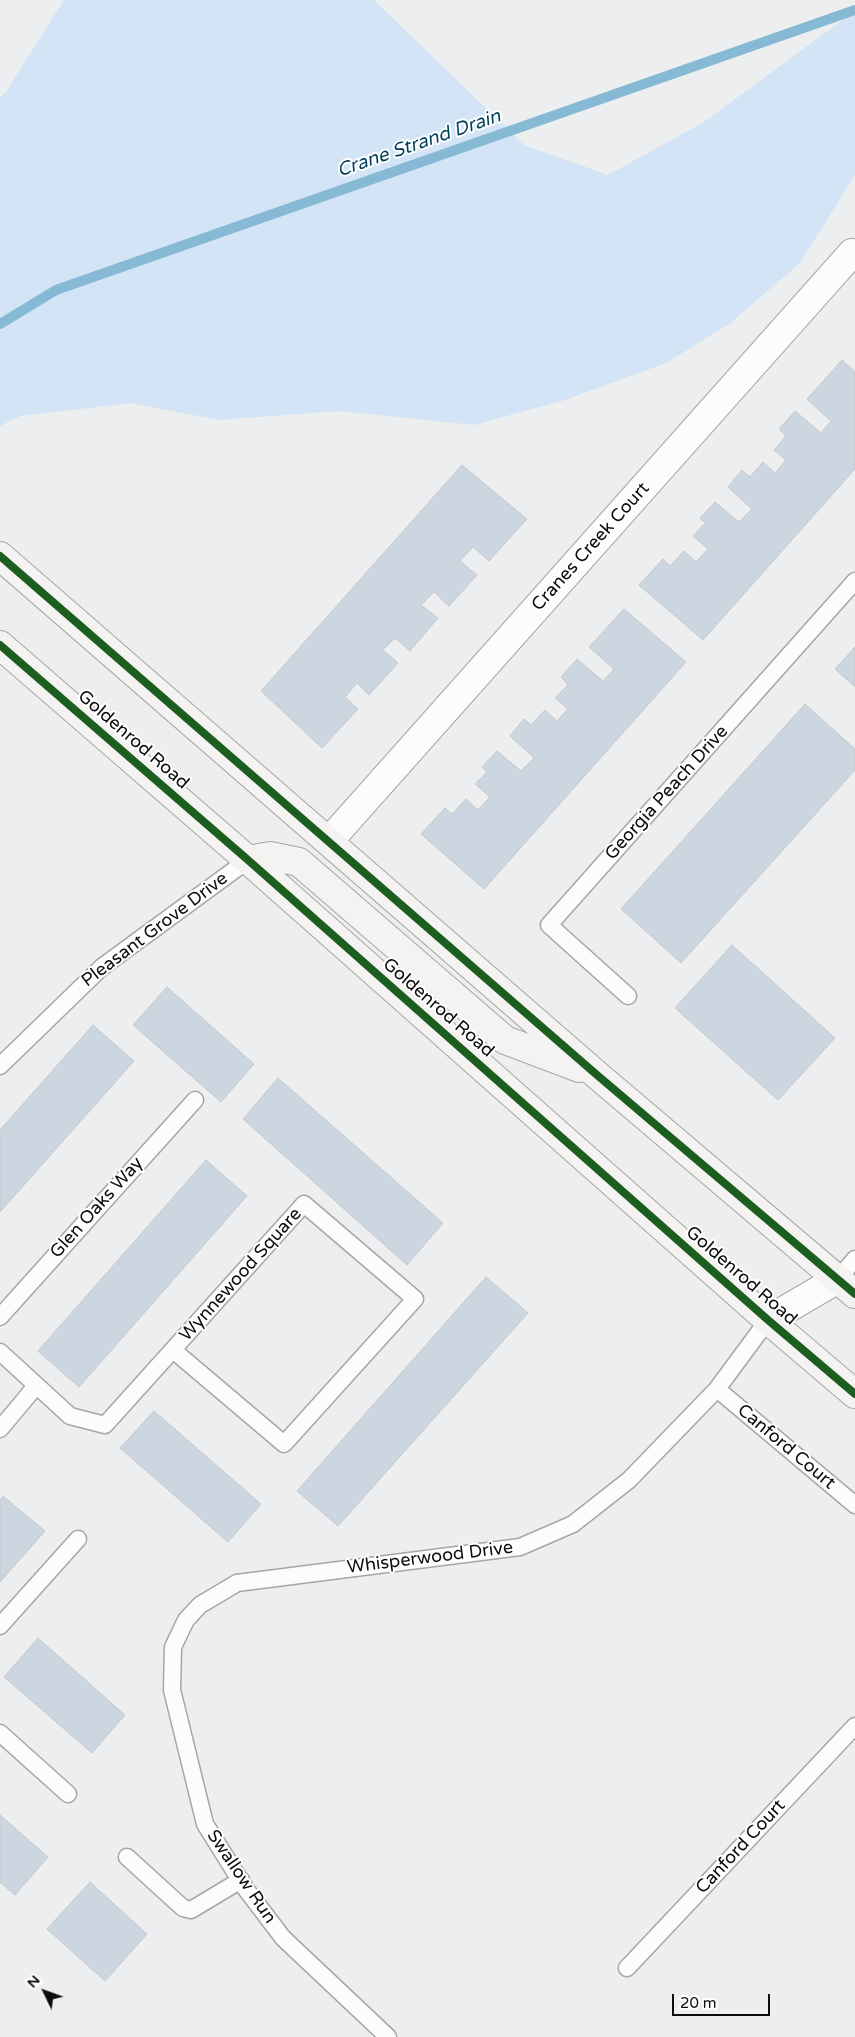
<!DOCTYPE html>
<style>
body{margin:0}
#map{position:relative;width:855px;height:2037px;overflow:hidden;background:#edeeef;font-family:"Varela Round",sans-serif}
canvas{display:block}
.north{position:absolute;left:20px;top:1967px;width:50px;height:50px;-webkit-text-stroke:4px #fff;paint-order:stroke;rotate:312deg;font-size:14px;font-weight:700;line-height:20px;text-align:center;color:#0c0c0d}
.north::after{content:'';display:block;margin:auto;width:18px;height:22px;background:#0c0c0d;clip-path:polygon(50% 0,100% 100%,50% 72%,0 100%)}
.scale{position:absolute;left:672px;top:1994px;width:98px;height:22px;box-sizing:border-box;border:2px solid #0c0c0d;border-top:0;padding-left:6px;font-size:15px;line-height:18px;white-space:nowrap;color:#0c0c0d;-webkit-text-stroke:4px #fff;paint-order:stroke}
</style>
<div id="map">
<canvas width="855" height="2037"></canvas>
<div class="north">N</div>
<div class="scale">20 m</div>
</div>
<script>
const c = document.querySelector('canvas').getContext('2d');
c.lineJoin = 'round';
function paint(path, color) {
  c.fillStyle = color;
  c.fill(path, 'evenodd');
}
function toPath(rows) {
  const path = new Path2D();
  for (const r of rows) {
    path.moveTo(r[0], r[1]);
    for (let i = 2; i < r.length; i += 2) path.lineTo(r[i], r[i + 1]);
  }
  return path;
}
function strokePath(path, color, width, dash) {
  c.strokeStyle = color;
  c.lineWidth = width;
  c.lineCap = dash ? 'butt' : 'round';
  c.setLineDash(dash || []);
  c.stroke(path);
}
function label(font, color, halo, rows, align = 'center') {
  c.font = font + ' "Varela Round",sans-serif';
  c.lineWidth = 4;
  c.setLineDash([]);
  c.textBaseline = 'middle';
  c.strokeStyle = halo;
  c.fillStyle = color;
  for (const [text, x, y, turn = 0] of rows) {
    c.save();
    c.translate(x, y);
    c.rotate((+turn || 0) * Math.PI / 180);
    c.textAlign = isNaN(turn) ? turn : align;
    if (halo) c.strokeText(text, 0, 0);
    c.fillText(text, 0, 0);
    c.restore();
  }
}
paint(toPath([
 [64,0,374,0,524,145,608,175,704,122,855,11,855,175,800,263,729,324,666,363,565,400,474,425,339,411,219,420,131,403,20,416,0,426,0,97,5,93]
]), '#d2e4f5');
strokePath(toPath([
 [0,324,56,290,855,10]
]), '#85b9d4', 10);
const building = toPath([
 [842,360,855,372,855,469,703,640,639,585,663,559,670,566,684,551,696,562,708,549,693,536,705,523,700,518,715,502,739,522,752,509,728,487,742,470,750,477,763,462,775,473,786,460,774,450,786,436,779,429,795,411,821,433,831,421,807,399,842,360],
 [462,465,527,519,489,561,473,547,460,561,477,575,449,606,434,592,421,605,438,618,410,651,395,638,383,650,398,663,369,695,357,683,345,697,358,709,322,748,261,691,462,465],
 [624,609,686,662,484,889,421,834,445,808,452,814,466,799,478,810,490,797,475,784,487,772,482,767,497,751,521,771,534,758,510,736,524,719,531,725,545,710,557,721,568,709,555,698,568,685,561,677,577,659,603,681,614,669,589,647,624,609],
 [855,647,855,687,835,669,855,647],
 [805,704,855,749,855,770,681,963,621,909,805,704],
 [732,945,835,1038,778,1100,675,1008,732,945],
 [167,987,254,1064,221,1102,133,1025,167,987],
 [93,1025,134,1061,0,1212,0,1130,93,1025],
 [278,1078,443,1223,407,1265,243,1119,278,1078],
 [206,1160,247,1196,79,1387,38,1351,206,1160],
 [486,1277,528,1313,338,1526,297,1491,486,1277],
 [154,1411,261,1504,228,1542,120,1448,154,1411],
 [3,1496,45,1531,0,1582,0,1500,3,1496],
 [38,1638,125,1715,92,1753,4,1677,38,1638],
 [0,1815,48,1857,15,1895,0,1882,0,1815],
 [90,1882,147,1934,105,1981,47,1929,90,1882]
]);
paint(building, '#cbd6e1');
strokePath(building, '#c7c8c8', 1);
const lane = toPath([
 [628,996,549,925,855,581],
 [0,1066,102,967,248,860],
 [838,1279,855,1259],
 [0,1317,195,1100],
 [0,1352,70,1416,105,1425,304,1204,415,1299,284,1444,173,1350],
 [717,1389,855,1505],
 [0,1429,36,1386],
 [0,1626,78,1539],
 [0,1733,68,1794],
 [127,1857,183,1908,191,1910,241,1880],
 [627,1968,855,1726],
 [388,2037,283,1938,245,1888,205,1824,172,1690,173,1647,186,1620,200,1605,237,1583,520,1547,573,1524,629,1480,717,1389,768,1320]
]);
const street = toPath([
 [329,841,852,253],
 [768,1320,838,1279]
]);
const secondary = toPath([
 [0,556,597,1075,855,1294],
 [0,645,248,860,768,1320,855,1394],
 [248,860,270,856,299,862,505,1040,579,1068]
]);
strokePath(lane, '#a6a6a7', 19);
strokePath(street, '#a6a6a7', 30);
strokePath(secondary, '#a6a6a7', 30);
strokePath(lane, '#fcfcfd', 16);
strokePath(street, '#fcfcfd', 28);
strokePath(secondary, '#f5f3f1', 28);
strokePath(toPath([
 [0,556,597,1075,855,1294],
 [0,645,248,860,768,1320,855,1394]
]), '#1b5e20', 8);
label('18px', '#0c0c0d', '#fff', [
 ["Cranes Creek Court",591,547,-48],
 ["Goldenrod Road",133,740,41],
 ["Georgia Peach Drive",667,793,-48],
 ["Pleasant Grove Drive",155,930,-37],
 ["Goldenrod Road",438,1008,41],
 ["Glen Oaks Way",97,1208,-48],
 ["Wynnewood Square",241,1275,-48],
 ["Goldenrod Road",741,1276,41],
 ["Canford Court",786,1447,40],
 ["Whisperwood Drive",430,1558,-7],
 ["Canford Court",741,1847,-47],
 ["Swallow Run",241,1877,56]
]);
label('italic 19px', '#003f5a', '#fff', [
 ["Crane Strand Drain",419,144,-19]
]);
</script>
